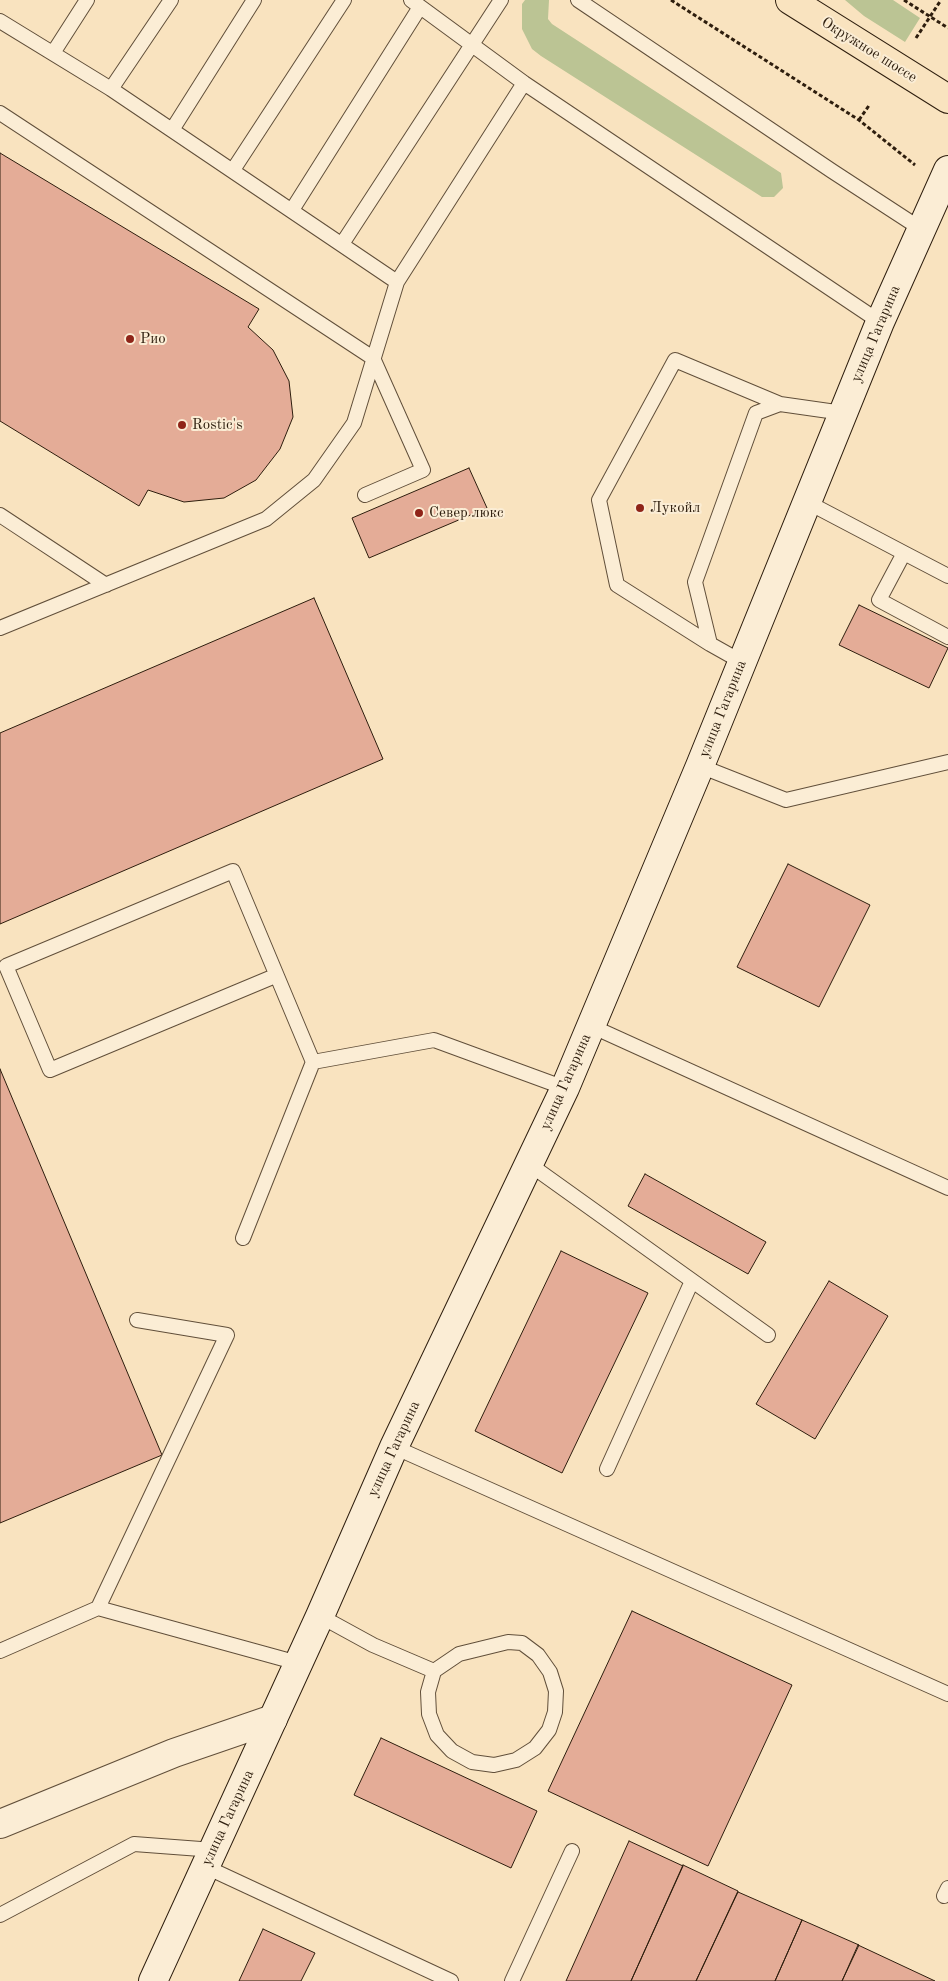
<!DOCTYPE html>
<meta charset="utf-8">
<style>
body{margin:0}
canvas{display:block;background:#f9e3bf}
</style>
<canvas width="948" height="1981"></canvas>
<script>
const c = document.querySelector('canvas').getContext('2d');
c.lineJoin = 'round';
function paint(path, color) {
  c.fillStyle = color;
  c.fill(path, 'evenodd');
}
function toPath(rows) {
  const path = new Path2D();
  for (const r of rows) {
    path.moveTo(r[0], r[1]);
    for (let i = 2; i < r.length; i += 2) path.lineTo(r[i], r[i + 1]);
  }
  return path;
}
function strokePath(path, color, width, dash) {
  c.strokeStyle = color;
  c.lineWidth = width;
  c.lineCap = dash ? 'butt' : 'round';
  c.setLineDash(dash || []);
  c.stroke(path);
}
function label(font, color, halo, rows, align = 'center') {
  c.font = font + ' "Old Standard TT",serif';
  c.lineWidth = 4;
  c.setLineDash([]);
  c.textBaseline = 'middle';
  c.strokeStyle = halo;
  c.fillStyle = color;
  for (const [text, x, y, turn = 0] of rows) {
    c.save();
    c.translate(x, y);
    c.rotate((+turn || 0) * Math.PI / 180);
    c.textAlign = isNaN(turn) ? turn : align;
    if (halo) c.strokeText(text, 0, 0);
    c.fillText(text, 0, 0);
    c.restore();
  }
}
paint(toPath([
 [525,0,549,0,548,19,552,24,781,173,783,188,774,197,762,197,541,56,532,49,522,29,522,4],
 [845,0,893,0,920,18,905,42,864,16]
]), '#bbc494');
const building = toPath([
 [0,153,259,309,248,327,273,350,289,381,293,417,280,449,256,480,224,498,184,502,148,490,139,506,0,421,0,153],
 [469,468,487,508,369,558,352,518,469,468],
 [314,598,383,759,0,924,0,733,314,598],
 [859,605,948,648,929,688,839,645,859,605],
 [788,864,870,905,819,1007,737,967,788,864],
 [0,1069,162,1455,0,1523,0,1069],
 [645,1174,766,1242,748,1274,628,1206,645,1174],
 [561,1251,648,1293,562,1473,475,1431,561,1251],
 [829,1281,888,1316,815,1439,756,1404,829,1281],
 [632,1611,792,1685,708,1866,548,1791,632,1611],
 [381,1738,537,1811,511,1868,354,1795,381,1738],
 [629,1841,683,1866,631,1981,566,1981,629,1841],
 [683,1865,738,1891,696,1981,631,1981,683,1865],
 [738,1892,802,1920,775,1981,696,1981,738,1892],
 [802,1920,859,1945,842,1981,775,1981,802,1920],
 [263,1929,315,1953,301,1981,239,1981,263,1929],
 [858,1945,935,1981,842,1981,858,1945]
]);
paint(building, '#e4ac97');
strokePath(building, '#2e1e0e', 1);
const lane = toPath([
 [411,0,524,83,880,322],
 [578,0,832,171,921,229],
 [0,21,111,89,397,282],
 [53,53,87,0],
 [111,89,171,0],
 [0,113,373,358,423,470,365,495],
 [172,130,254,0],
 [233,170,344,0],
 [292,210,420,7],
 [342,244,501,0],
 [807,502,904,553,879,600,948,637],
 [0,515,106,585],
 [904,553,948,576],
 [0,628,266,519,314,480,354,423,397,282,524,83],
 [710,644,617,585,599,500,675,360,780,404],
 [742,662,710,644,695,582,756,413,780,404,843,413],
 [700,766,786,800,948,762],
 [275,976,50,1070,6,966,233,871,313,1062],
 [591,1026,948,1188],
 [529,1164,768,1335],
 [243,1238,313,1062,434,1040,565,1088],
 [137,1320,227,1335,98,1608,298,1663],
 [394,1447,948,1694],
 [607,1469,692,1281],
 [320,1616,373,1645,434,1671],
 [508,1642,522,1643,538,1655,550,1672,556,1691,555,1712,549,1730,535,1748,516,1760,494,1765,472,1762,452,1751,437,1735,429,1714,428,1692,434,1671,459,1654,508,1642],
 [0,1651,98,1608],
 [206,1867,451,1981],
 [944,1896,948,1888],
 [0,1915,134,1844,214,1850],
 [512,1981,572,1851]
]);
const street = toPath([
 [0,1824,174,1753,273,1719]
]);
const secondary = toPath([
 [153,1981,320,1616,394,1447,565,1088,700,766,880,322,948,170]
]);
const primary = toPath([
 [790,0,948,99]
]);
strokePath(lane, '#614f3a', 16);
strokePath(street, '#614f3a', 30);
strokePath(secondary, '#2e1e0e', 30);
strokePath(primary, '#2e1e0e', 30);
strokePath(toPath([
 [671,0,859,120,915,165],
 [904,0,948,28],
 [916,38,941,0],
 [859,120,870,104]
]), '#2e1e0e', 3, [4, 2.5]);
strokePath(lane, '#fbedd5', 14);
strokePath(street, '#fbedd5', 28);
strokePath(secondary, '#fbedd5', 28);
strokePath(primary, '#f9e3bf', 28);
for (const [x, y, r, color] of [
 [130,339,5,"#8f2418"],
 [182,425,5,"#8f2418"],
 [640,508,5,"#8f2418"],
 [419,513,5,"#8f2418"]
]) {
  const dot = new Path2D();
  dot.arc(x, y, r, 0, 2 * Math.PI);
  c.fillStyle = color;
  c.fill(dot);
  strokePath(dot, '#fbedd5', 2);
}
label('15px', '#2e1e0e', '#fbedd5', [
 ["Окружное шоссе",869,50,32],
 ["улица Гагарина",876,334,-67],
 ["улица Гагарина",723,709,-68],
 ["улица Гагарина",566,1082,-66],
 ["улица Гагарина",394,1449,-65],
 ["улица Гагарина",228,1818,-65]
]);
label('15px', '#2e1e0e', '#fbedd5', [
 ["Рио",140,339],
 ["Rostic's",192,425],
 ["Лукойл",650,508],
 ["Север люкс",429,513]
], 'left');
</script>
